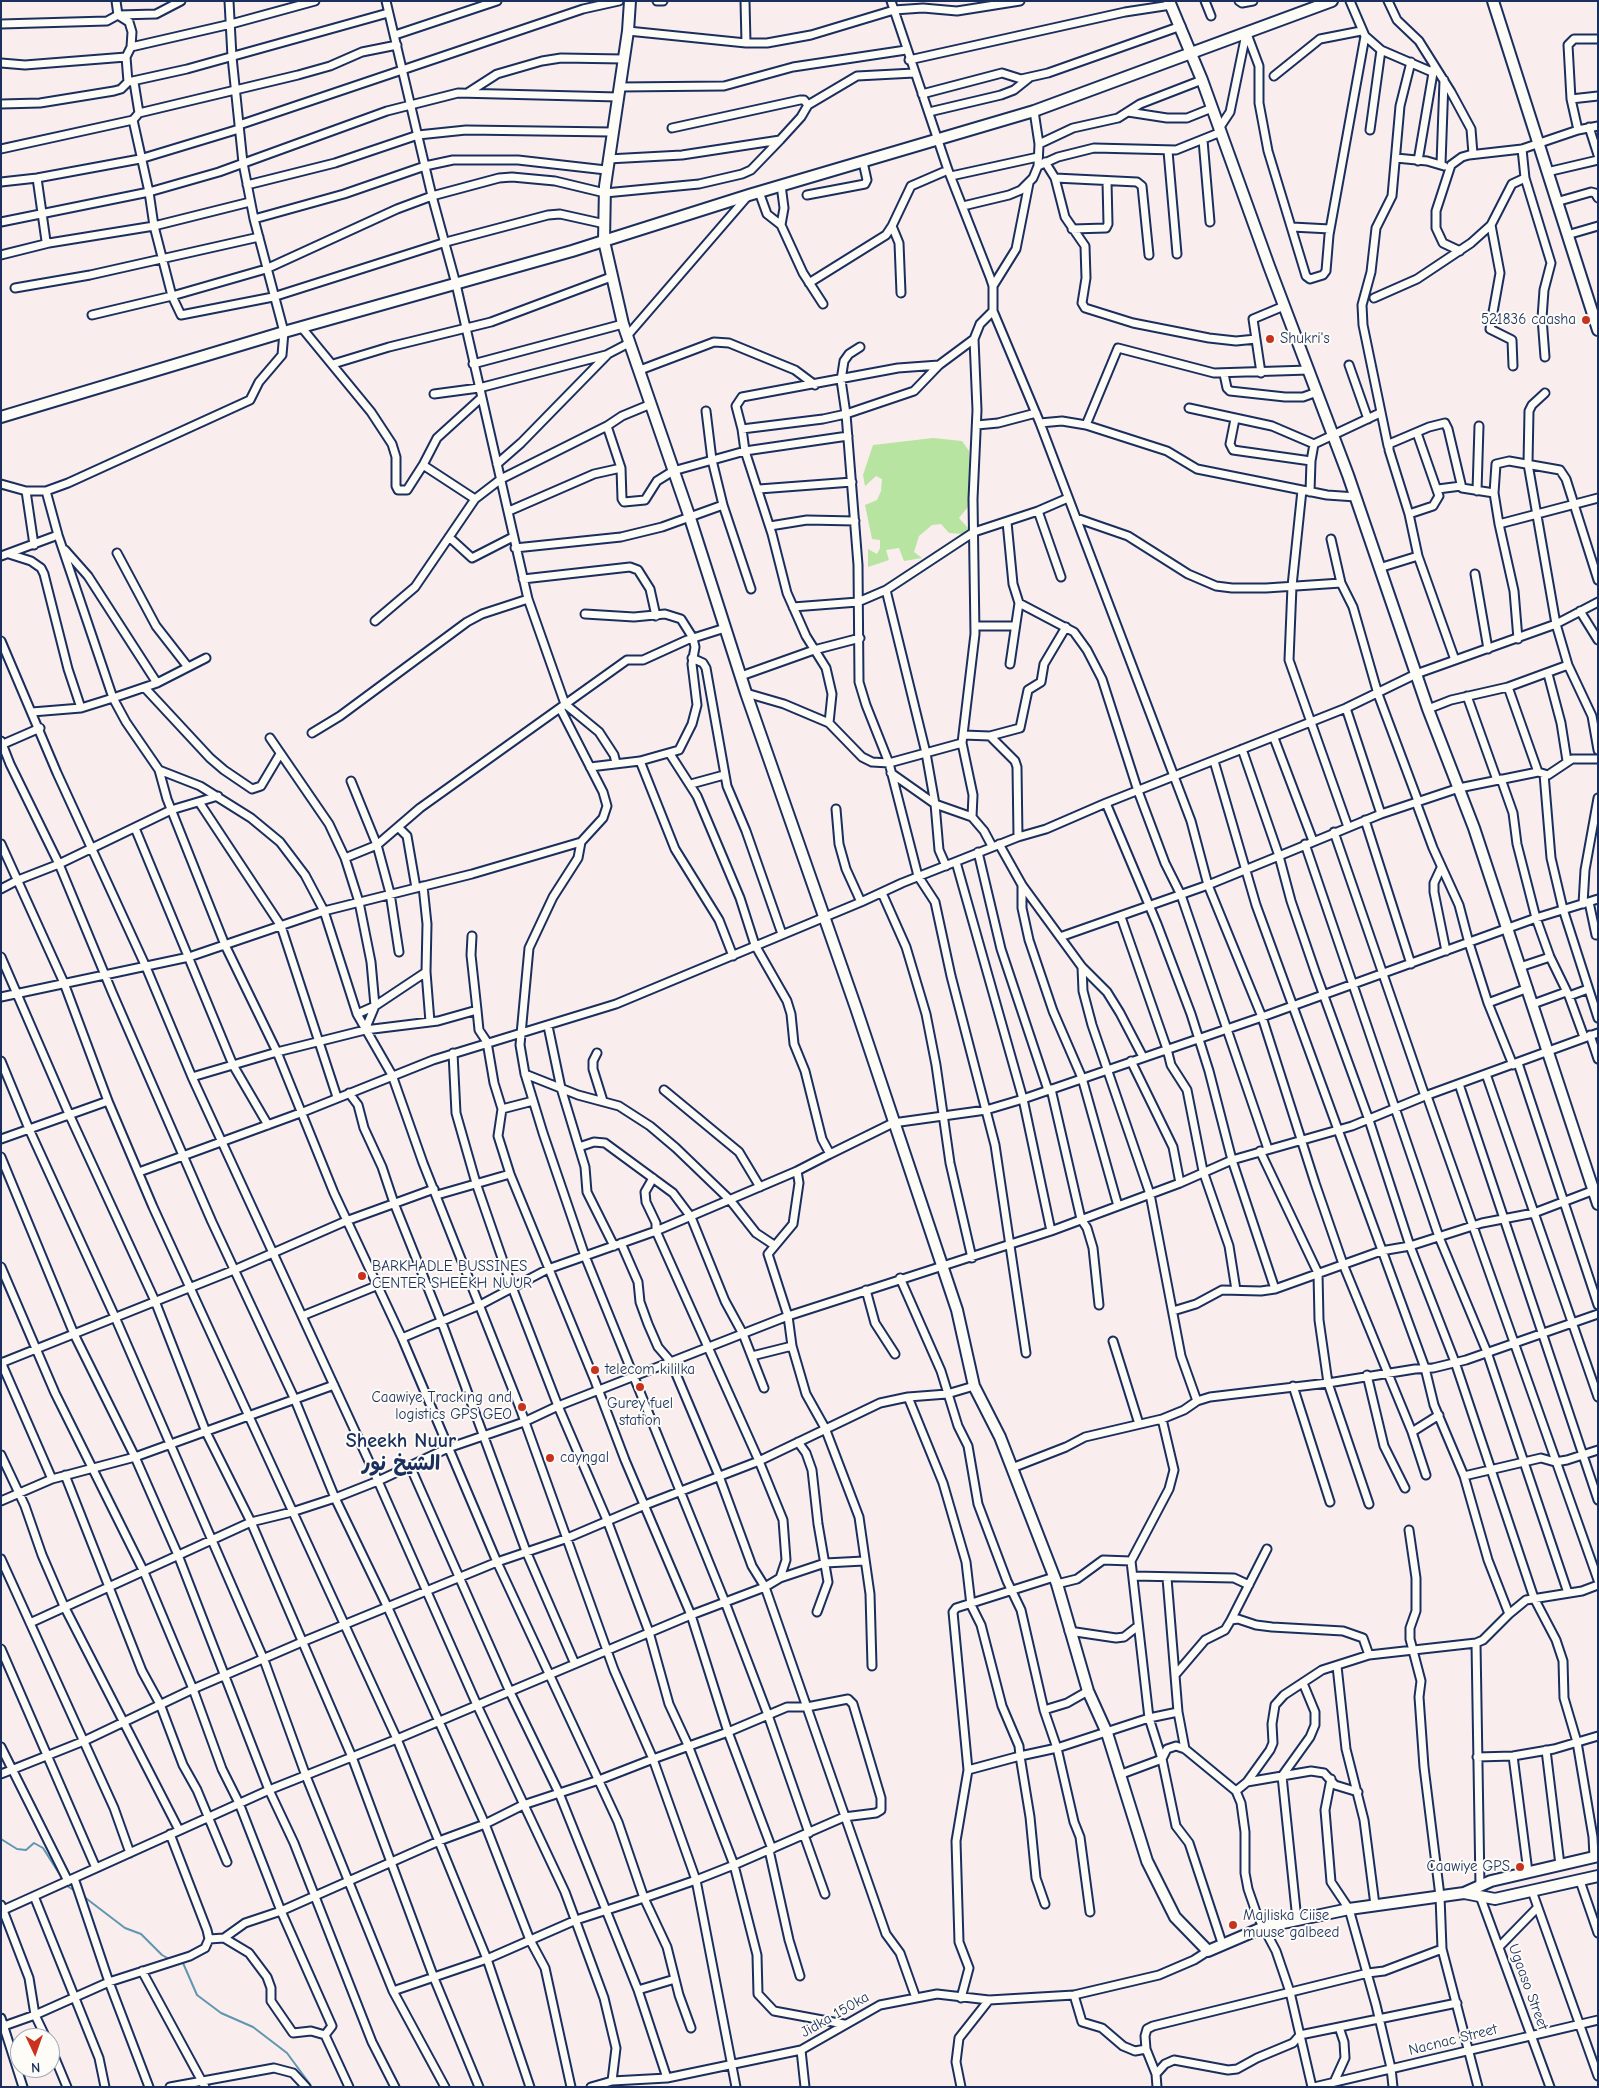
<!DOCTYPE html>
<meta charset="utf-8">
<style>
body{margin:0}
#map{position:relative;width:1599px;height:2088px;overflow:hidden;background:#faeded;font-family:"Comic Neue",sans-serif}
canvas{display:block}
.frame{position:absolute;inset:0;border:2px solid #1b2f5e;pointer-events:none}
.north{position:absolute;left:10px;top:2028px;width:50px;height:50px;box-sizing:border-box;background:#fdfcf7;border:1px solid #a3aaba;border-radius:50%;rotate:177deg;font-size:14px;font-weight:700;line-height:20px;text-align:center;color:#1b2f5e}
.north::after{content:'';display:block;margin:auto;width:18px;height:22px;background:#c8321e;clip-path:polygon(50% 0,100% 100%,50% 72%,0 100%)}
</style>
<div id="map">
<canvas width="1599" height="2088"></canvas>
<div class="frame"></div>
<div class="north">N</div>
</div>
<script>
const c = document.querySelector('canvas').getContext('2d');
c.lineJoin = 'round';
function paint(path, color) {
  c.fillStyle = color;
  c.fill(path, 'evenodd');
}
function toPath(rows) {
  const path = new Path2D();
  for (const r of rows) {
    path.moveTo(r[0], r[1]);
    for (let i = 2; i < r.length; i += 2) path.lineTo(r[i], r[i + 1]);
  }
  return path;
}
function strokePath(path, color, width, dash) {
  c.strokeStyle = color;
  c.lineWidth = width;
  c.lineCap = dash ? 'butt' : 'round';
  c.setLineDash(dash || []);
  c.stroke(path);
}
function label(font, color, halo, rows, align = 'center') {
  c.font = font + ' "Comic Neue","Playpen Sans Arabic",sans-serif';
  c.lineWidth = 4;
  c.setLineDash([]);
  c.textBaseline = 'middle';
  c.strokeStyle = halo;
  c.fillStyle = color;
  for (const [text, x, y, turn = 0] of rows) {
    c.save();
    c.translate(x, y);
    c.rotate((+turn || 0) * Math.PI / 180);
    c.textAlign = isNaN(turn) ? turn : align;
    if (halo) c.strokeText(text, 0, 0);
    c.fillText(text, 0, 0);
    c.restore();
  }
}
paint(toPath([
 [933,438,962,441,969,451,971,503,959,518,969,529,963,534,949,533,941,524,932,525,919,536,914,552,922,558,904,561,899,548,886,550,889,560,868,567,868,549,877,554,880,548,880,540,872,539,865,505,877,500,881,491,882,479,876,476,865,486,863,475,873,445]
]), '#b8e4a1');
strokePath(toPath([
 [1,1839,17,1849,26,1850,34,1843,43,1848,67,1886,77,1892],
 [83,1896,125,1928,141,1934,162,1955,171,1960],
 [181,1962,183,1963,197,1995,221,2013,253,2027,287,2053,312,2087]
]), '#5f97b1', 2);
const street = toPath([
 [116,1,118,15,129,22,132,32,131,47,126,57,128,82],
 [386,1,432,196,456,284,528,599,565,704,599,732,614,755,616,763],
 [657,1,663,1],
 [745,1,746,43],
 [891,1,948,170,990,277,993,286,993,311,1040,423,1191,821,1208,885,1262,1017,1315,1183,1343,1264,1412,1432],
 [1205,1,1211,16],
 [1239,1,1242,3,1253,1],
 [1350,1,1365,36,1381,50,1432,72],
 [1388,1,1397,20,1419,41,1451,92,1471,129,1473,154],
 [1,24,107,21,118,15,156,14,181,1],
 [628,31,746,43,767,43,811,35,894,10,923,8,957,11,1020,1],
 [1247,34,1259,66,1259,103,1268,151,1306,276,1310,279,1323,275,1326,271,1329,235,1365,36],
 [395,35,497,1],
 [131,47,231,24,315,1],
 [909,60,1125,12,1171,5],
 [1,63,25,65,126,57],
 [1274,76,1320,39,1361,31],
 [134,82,139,113],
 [619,87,724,86,793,67,906,50],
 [469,92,497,74,542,61,561,58,624,59],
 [922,94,1002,73,1021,79,1048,73,1181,26],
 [1571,99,1598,96],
 [1,104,40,103,114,91,121,89,128,82,187,69,388,13],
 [808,105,857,76,914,73],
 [929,112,1001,95,1014,90,1029,78],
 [1128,112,1167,118,1187,118,1212,108],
 [133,120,149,192,154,226,172,296,181,315,273,297,446,242,548,215,560,214,605,224],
 [239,125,583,9,619,1],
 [1220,127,1230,112,1246,34],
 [1589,127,1598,155],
 [1370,130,1381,50],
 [1578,130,1571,99,1568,45,1574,39,1598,39],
 [1203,140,1210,222],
 [1039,144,1073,128,1118,118,1140,104,1202,80],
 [1,149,133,120,139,113,298,75,330,66,362,52,397,45],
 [1522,149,1525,178,1551,263,1544,290,1542,318,1545,357],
 [1168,151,1177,254],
 [1396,158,1427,161,1444,166],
 [608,159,682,155,780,140,801,117,808,105,804,100,800,100,672,128],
 [1418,161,1434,67],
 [1045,162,1055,178,1065,217,1085,246,1086,278,1082,303,1085,308,1133,323,1209,338,1236,341,1256,339],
 [1441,164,1444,80],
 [1038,166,1058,157,1094,148,1176,150,1221,132],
 [1547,172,1598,160],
 [951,176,1038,157],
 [37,178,46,241,49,243,154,226,250,202],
 [1055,178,1137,182,1142,186,1149,255],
 [1,182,37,178,140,159,239,129],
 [247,185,335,163,418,135,466,130,612,132],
 [781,185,784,208,781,225,803,273,823,304],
 [759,192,767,214,781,225],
 [807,195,865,184,867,180,863,162],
 [1556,202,1591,192,1595,193,1598,198],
 [963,206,1009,195,1021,190,1033,178,1038,166,1039,144,1034,111],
 [254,219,344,194,425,166,453,160,518,160,606,170],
 [1,222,149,192,219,172,387,111,458,93,618,97],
 [1491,225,1500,273,1490,329,1512,340,1513,366],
 [892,226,899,243,901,293],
 [1292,227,1330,229],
 [1072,229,1106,228,1108,224,1107,181],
 [1567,235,1598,226],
 [1460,251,1443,243,1436,228,1436,211,1451,165,1462,157,1469,155,1522,149,1578,130,1598,126],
 [1,255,49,243],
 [809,283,886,235,892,226,911,186,948,170],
 [993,286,1016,249,1029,183],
 [15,288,90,275,259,237],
 [1374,298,1417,279,1471,243,1491,225,1512,184,1525,178],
 [92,315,172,296,266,269,397,209,432,196,499,178,512,177,555,181,605,193,699,184,742,174,751,170,780,140],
 [302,328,371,412,392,444,396,457,396,486,398,490,407,490,423,465,475,499],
 [627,336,747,197],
 [974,339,939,365,914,391,846,414,858,565,859,682,866,705,889,763,918,876,935,902,951,976,995,1145,1026,1353],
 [333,364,389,347,491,322,611,277],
 [473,364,623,324],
 [1349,365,1368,419],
 [640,370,714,342,729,343,795,370,815,385],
 [1261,373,1253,319,1284,306],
 [1224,374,1227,388,1230,391,1285,397,1303,397,1317,392],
 [1545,393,1532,405,1529,411,1528,464,1556,624,1568,665,1592,716,1598,750],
 [434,394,479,388,606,355],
 [651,404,622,416,607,426,621,468,622,499,624,502,645,500,657,481,673,471,745,451,848,436],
 [1189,408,1272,426,1314,444],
 [1235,419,1230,444,1233,450,1311,461],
 [1040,423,1062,421,1086,425,1167,451,1197,469,1327,495,1356,497],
 [977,425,998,423,1036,413],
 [1086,425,1118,348,1214,373,1309,370],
 [742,429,736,406,742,397,898,368,939,365],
 [1388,446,1363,325,1362,305,1371,272,1376,228,1392,196,1400,106,1411,62],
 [497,464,521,443,608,354,629,343],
 [423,465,437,438,481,398],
 [1,484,26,491,46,491,68,483,250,400,259,382,282,355,284,332,254,219,243,163,232,57,229,1],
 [759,489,852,482],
 [1438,489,1461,486],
 [1302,490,1292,586,1289,660,1348,827],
 [26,491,34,545],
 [46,491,58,535,113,698,157,683,206,658],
 [1477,491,1479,426],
 [1310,492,1311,461,1314,444,1380,413],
 [723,505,751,589],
 [509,511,594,474,621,468],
 [1038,511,1061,577],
 [1409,514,1433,506,1439,496,1417,433],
 [1076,518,1128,536,1188,574,1216,586,1232,588,1266,588,1341,583],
 [1007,522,1013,584,1019,603,1010,664],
 [1499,524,1494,493,1496,464,1509,461,1560,470,1566,479,1598,580],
 [770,526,807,520,855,521],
 [449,537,472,558,513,537],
 [1331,539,1341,583,1353,607,1378,694,1418,801],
 [515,548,621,537,662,527,723,505,712,460,706,411],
 [65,550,88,576,157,683],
 [117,553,156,626,188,667],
 [9,554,31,561,41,568,44,574,68,669,81,708],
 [1,556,58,535],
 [1418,556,1409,514,1389,450,1389,444,1429,427,1445,423,1448,429,1462,488,1494,493],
 [1379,568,1418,556,1455,660],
 [1475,574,1488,649],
 [523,579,630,567,638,570,650,589,656,616],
 [886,590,926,753,935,804,939,850,946,866],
 [1019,603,1074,632,1087,650,1102,679,1138,791,1165,863,1181,895,1268,1149],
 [793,607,858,602,886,590,974,532,1038,511,1068,498],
 [1580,611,1598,640],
 [585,614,634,617,665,614,681,619,693,638,695,647,692,664,697,705,692,724,679,750,640,761,590,767],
 [375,621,415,587,475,499,501,479,607,426],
 [975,626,1015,626],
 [1518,639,1514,591,1499,524,1598,498],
 [1,641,57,773,146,967,192,1077,378,1481,477,1705,565,1892,604,1998,616,2048,612,2081],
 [692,658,703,663,706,668,727,786,746,831,782,934],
 [1548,674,1561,723,1567,761],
 [741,676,814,650,860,638],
 [1508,687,1538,772],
 [145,688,210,758,224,770,252,789,261,786,280,754],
 [746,693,784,704,829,723,862,757,872,762,889,763,962,743],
 [1467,696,1497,780],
 [560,708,603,792,607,806,603,818,581,842],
 [1346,708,1381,814],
 [1428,709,1451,700,1508,687,1568,665],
 [829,723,832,694,826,668,806,636,787,593,772,534,745,451,742,429,823,419,846,414,841,380,844,361,849,354,860,347],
 [312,733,340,716,467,622,482,614,528,599],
 [963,735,990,736,1015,761,1017,767,1018,837],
 [990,736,1020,728,1028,690,1041,682,1044,664,1066,627],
 [270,738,329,824,345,858,359,902,371,962,375,1006,365,1030],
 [1274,738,1313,841],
 [1,741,10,764,59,864,112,992,212,1222,295,1400,335,1498,388,1608,485,1824,530,1940,545,1968,571,2087],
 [1,745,40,728],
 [670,754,697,796,740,898,755,945,787,1001,791,1014,794,1044,805,1071,822,1139,830,1154,797,1171,799,1183,793,1224,768,1254,788,1316,792,1346,806,1394,825,1428,859,1517,870,1594,872,1666],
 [640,761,675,849,719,920,733,956],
 [1214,761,1256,905,1425,1368,1434,1405,1464,1476,1488,1560,1509,1614],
 [159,770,167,799,225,945,277,1052,334,1193,402,1338,497,1562,618,1822,644,1898,576,1920,487,1959,393,1991],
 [891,773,935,804,972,817,984,831,992,846],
 [1544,774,1551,858,1563,909,1598,1018],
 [1501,779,1513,813,1517,844,1536,918,1550,957,1569,996,1584,1037],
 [351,781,377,845,390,893,399,952],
 [691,784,724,775],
 [199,802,281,926,337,1097],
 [1416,802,1433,848,1459,905,1469,943,1488,1003,1513,1065],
 [1106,803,1157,924,1191,1014,1209,1071,1232,1160,1275,1289],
 [836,809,839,844,846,869,861,902],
 [972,817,973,795,962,743,975,634,973,499,977,410,974,339,980,324,993,311],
 [1365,820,1411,964],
 [398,827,407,836,416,888],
 [135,828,233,1065,268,1125],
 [1334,832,1425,1096],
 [1,844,64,983,108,1101,153,1207,397,1739,487,1959,530,2087],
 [999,844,1022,885,1082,967,1107,992,1120,1013,1143,1057],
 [1305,844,1439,1237,1487,1352,1568,1593],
 [978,852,1001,949,1048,1090],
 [345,858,377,845,420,808,627,660,643,660,687,640,725,628],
 [956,862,1023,1099,1051,1231],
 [1441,868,1434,883,1434,892,1446,951],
 [1022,885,1022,908,1029,940,1053,1011,1082,1078,1118,1206],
 [1,889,18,880,59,864,171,810,218,796],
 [882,893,906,947,926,1014,936,1065,950,1163,972,1258],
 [1589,902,1596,935],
 [1583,904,1585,870,1598,798],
 [1121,917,1167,1049,1171,1065,1187,1090,1203,1171,1229,1246,1236,1290],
 [472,936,471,955,477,1010],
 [1060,937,1208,885,1279,856,1242,749],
 [1,957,69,1114,155,1301,206,1432,251,1522,352,1757,434,1978,479,2087],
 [1082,967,1083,991,1092,1025,1150,1194,1181,1356,1197,1401],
 [1520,967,1550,957],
 [426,972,430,1022],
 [1569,996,1588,989],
 [1,997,189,957,324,911,472,874,581,842,578,858,553,897,529,948,520,1045,525,1074,543,1133,585,1256,725,1602,768,1715,809,1833],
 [1488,1003,1528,988],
 [1533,1004,1566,992],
 [357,1014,375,1006,426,972,427,924,423,886],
 [548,1026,561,1088,585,1167,587,1192,614,1246],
 [1590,1035,1598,1059],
 [453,1053,456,1113,476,1183,512,1287,558,1406,607,1520,649,1632,669,1704,688,1745,734,1865,757,1955,758,1994,774,2011,844,2024],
 [597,1053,593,1061,593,1069,603,1101],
 [1,1061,29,1129,115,1317,264,1660,306,1776,393,1991,445,2087],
 [1131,1061,1173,1147,1180,1183],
 [1518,1063,1598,1305],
 [525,1074,578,1095,619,1106,650,1126,676,1148,730,1200,756,1233,774,1245],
 [1486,1074,1598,1397],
 [192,1077,277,1052,365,1030,438,1021,477,1010,479,1030,487,1042,494,1083,502,1109,498,1136,510,1174,595,1381,625,1460,691,1615,728,1732,772,1849],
 [1459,1084,1598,1500],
 [1051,1089,1081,1219,1087,1228,1093,1248,1099,1305],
 [664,1090,739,1152,760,1187],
 [349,1093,358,1105,364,1128,382,1167,394,1203,442,1323,526,1551,575,1664],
 [1427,1096,1598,1580],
 [502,1109,533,1101],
 [1,1139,108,1101],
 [579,1147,594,1142,605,1143,673,1193,691,1217,725,1301,743,1334,764,1388],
 [1260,1151,1318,1273,1319,1320,1328,1383,1369,1504],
 [830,1154,893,1123,986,1110,1023,1099,1262,1017,1536,918,1598,899],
 [1,1157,74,1334,135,1457,178,1555,269,1790,294,1843,372,2042,395,2087],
 [139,1172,303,1112,433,1060,616,1004,861,902,902,883,1018,837,1046,829,1106,803,1346,708,1416,674,1556,624,1598,602],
 [437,1195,510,1174],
 [621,1243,638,1282,640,1302,648,1324,658,1347,671,1362,719,1476,752,1566,765,1587,886,1934,900,1953,916,1998],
 [1,1267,55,1393,144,1572,193,1689,222,1769,239,1803,281,1911,439,1841,485,1824,523,1805,599,1780,653,1759,614,1670,520,1408,423,1163,392,1075,357,1014,324,911,305,875,280,842,251,818,200,786,159,770,126,722,113,698,81,708,32,712],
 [900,1278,941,1371,958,1426,968,1446,978,1504,1007,1581,1021,1610,1044,1710,1057,1748,1074,1822,1080,1837,1090,1912],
 [866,1290,875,1323,895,1354],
 [1173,1311,1196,1304,1222,1290,1261,1291,1275,1289,1381,1251,1410,1246,1482,1223,1534,1213,1597,1189],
 [302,1316,376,1286],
 [402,1338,480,1305,548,1269,656,1231,797,1171],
 [1113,1341,1139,1424],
 [752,1356,792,1346],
 [1,1362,52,1479],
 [1,1363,234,1270,346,1221,434,1189],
 [1367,1375,1384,1446,1405,1488],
 [1293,1386,1330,1502],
 [908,1397,943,1483,966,1562,971,1605,981,1625,1002,1706,1019,1746,1020,1756,1057,1748,1149,1718,1178,1712],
 [798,1442,806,1453,812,1470,818,1524,828,1582,817,1612],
 [1,1455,25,1506,42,1555,64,1606,179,1830],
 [410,1466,510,1692,559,1793,638,1990,667,2078],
 [1012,1468,1066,1447,1085,1437,1162,1419,1184,1410,1197,1401,1210,1397,1328,1383,1415,1369,1433,1368,1466,1360,1598,1314],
 [65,1475,142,1671,160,1704,183,1765,197,1790,227,1862],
 [1426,1475,1412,1432,1439,1415],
 [1464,1476,1541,1458,1555,1462,1567,1460,1598,1450],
 [1,1501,52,1479,135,1457,334,1385],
 [1409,1530,1416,1578,1416,1611,1410,1628,1410,1639,1421,1681,1419,1697,1424,1767,1440,1896,1442,1949,1478,2087],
 [1,1559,114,1808,130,1853],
 [1131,1561,1149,1718,1162,1759,1176,1826,1189,1843,1222,1943],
 [1133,1576,1234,1578,1249,1585],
 [780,1578,825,1563,864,1561],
 [1167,1578,1178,1712,1185,1749],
 [1057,1584,1077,1579,1103,1560,1131,1561,1169,1489,1174,1470,1162,1419],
 [1231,1620,1267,1549],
 [30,1623,251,1522,292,1512,335,1498,378,1481,448,1448,524,1422,558,1406,788,1316,1051,1231,1180,1183,1232,1160,1352,1126,1425,1096,1598,1033],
 [1069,1631,1116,1638,1124,1637,1138,1626],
 [1,1649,96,1868],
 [1337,1666,1346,1749,1364,1820,1375,1905],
 [1176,1674,1205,1640,1225,1630,1231,1620,1238,1619,1256,1625,1272,1627,1343,1631,1363,1638,1369,1655],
 [1044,1710,1067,1703,1088,1691],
 [1,1747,68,1881],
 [1546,1750,1560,1865],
 [1513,1756,1528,1872],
 [1477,1757,1513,1756,1554,1749,1598,1736],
 [968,1770,1020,1756,1030,1817,1036,1878,1045,1904],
 [1,1774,84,1741,193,1689,302,1642,497,1562,565,1539,645,1505,759,1461,880,1403,908,1397,947,1394,974,1386],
 [1119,1775,1162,1759,1167,1749,1176,1746,1185,1749,1236,1791,1241,1803,1245,1832,1245,1873,1248,1889,1257,1915,1276,1951,1290,1992,1312,2087],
 [1331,1779,1325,1810,1331,1882,1349,1909,1376,2005,1391,2068,1393,2087],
 [1247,1782,1311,1771,1324,1773,1335,1785,1358,1792],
 [1236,1791,1247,1782,1270,1750,1273,1743,1272,1724,1275,1705,1284,1695,1322,1670,1369,1655,1476,1643],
 [804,1835,825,1894],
 [769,1850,789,1940,800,1976],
 [1594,1857,1593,1837,1577,1742,1564,1698,1563,1661,1556,1640,1534,1598,1455,1362,1410,1246,1369,1120,1316,974,1291,901,1279,856,1381,814,1459,788,1538,772,1548,775,1572,759,1598,759],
 [74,1878,109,1982,149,2087],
 [1580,1881,1598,1933],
 [1480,1886,1476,1643,1483,1640,1509,1614,1526,1600,1582,1591,1598,1585],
 [1532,1891,1598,2076],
 [34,1896,99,2058,105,2087],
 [1480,1896,1550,2087],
 [1,1905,29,1978,35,2015,46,2038],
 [1,1911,269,1790,397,1739,691,1615,765,1587,780,1578,786,1560,783,1520,759,1461,656,1231,656,1223,646,1202,645,1192,653,1178],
 [1297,1920,1282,1776,1310,1737,1315,1725,1315,1712,1303,1683],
 [224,1938,249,1953,267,1977,271,1988,271,2001,293,2033,311,2031,325,2035],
 [209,1939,224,1938,245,1923,281,1911,332,2026,325,2035,349,2087],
 [1499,1947,1537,1908],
 [142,1971,205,2087],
 [638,1990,675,1979],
 [1074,1995,1082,2022,1102,2028,1123,2046,1135,2051,1146,2049],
 [961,1998,969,1968,959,1942,956,1841,968,1770,953,1612,956,1608,1054,1577],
 [1,2018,23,2087],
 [1,2027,35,2015,109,1982,190,1956,205,1948,209,1939,207,1930,170,1834],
 [691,2028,679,1995,667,1947,644,1898,696,1880,734,1865,844,1817,876,1813,881,1810,881,1798,853,1704,848,1699,807,1707,787,1707,728,1732,653,1759,696,1880,736,2087],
 [50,2046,67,2087],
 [801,2050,805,2087],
 [1156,2074,1146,2049,1145,2036,1147,2029,1153,2026,1368,1973,1384,1971,1442,1949],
 [1335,2080,1345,2058,1344,2042,1339,2027],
 [170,2087,274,2068,293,2073,306,2087],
 [591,2087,612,2081,667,2078,801,2050,880,2005,937,1994,989,2000,1074,1995,1159,1975,1194,1960,1208,1951],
 [961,2087,956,2062,959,2038,989,2000],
 [1157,2087,1156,2074,1165,2064,1174,2060,1228,2070,1237,2069,1257,2058,1293,2043,1300,2035,1457,2003],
 [1314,2087,1598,2020]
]);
const secondary = toPath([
 [630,1,628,31,605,186,604,241,623,324,690,518,746,693,856,1008,957,1310,974,1386,1000,1437,1057,1584,1088,1691,1107,1733,1147,1861,1175,1917,1208,1951,1264,1927,1349,1909,1464,1893,1491,1881,1598,1856],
 [1169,1,1202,80,1269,266,1348,475,1428,709,1474,828,1598,1204],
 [1493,1,1598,330],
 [1,417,284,332,572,251,749,195,1034,111,1332,1],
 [1464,1893,1495,1899,1598,1876]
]);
strokePath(street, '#1b2f5e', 11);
strokePath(secondary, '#1b2f5e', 14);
strokePath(street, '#fdfcf7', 7);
strokePath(secondary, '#fdfcf7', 10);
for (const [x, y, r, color] of [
 [1586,320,5,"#c8321e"],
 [1270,339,5,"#c8321e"],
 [362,1276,5,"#c8321e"],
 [595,1370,5,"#c8321e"],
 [640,1387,5,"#c8321e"],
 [522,1407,5,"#c8321e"],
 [550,1458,5,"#c8321e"],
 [1520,1867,5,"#c8321e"],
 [1233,1925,5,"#c8321e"]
]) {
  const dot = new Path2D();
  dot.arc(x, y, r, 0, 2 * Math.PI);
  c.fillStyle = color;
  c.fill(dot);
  strokePath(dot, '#fdfcf7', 2);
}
label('15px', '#1b2f5e', '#fdfcf7', [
 ["521836 caasha",1576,320,"right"],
 ["Shukri's",1280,339],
 ["BARKHADLE BUSSINES",372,1267],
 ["CENTER SHEEKH NUUR",372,1284],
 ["telecom kililka",605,1370],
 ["Caawiye Tracking and",512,1398,"right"],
 ["logistics GPS GEO",512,1415,"right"],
 ["Gurey fuel",640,1404,"center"],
 ["station",640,1421,"center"],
 ["cayngal",560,1458],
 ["Caawiye GPS",1510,1867,"right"],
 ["Majliska Ciise",1243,1916],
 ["muuse galbeed",1243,1933]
], 'left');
label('15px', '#1b2f5e', '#fdfcf7', [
 ["Ugaaso Street",1528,1987,70],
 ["Jidka 150ka",835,2015,-30],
 ["Nacnac Street",1453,2040,-14]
]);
label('bold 20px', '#1b2f5e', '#fdfcf7', [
 ["Sheekh Nuur",401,1441],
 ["الشيخ نور",401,1464]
]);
</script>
